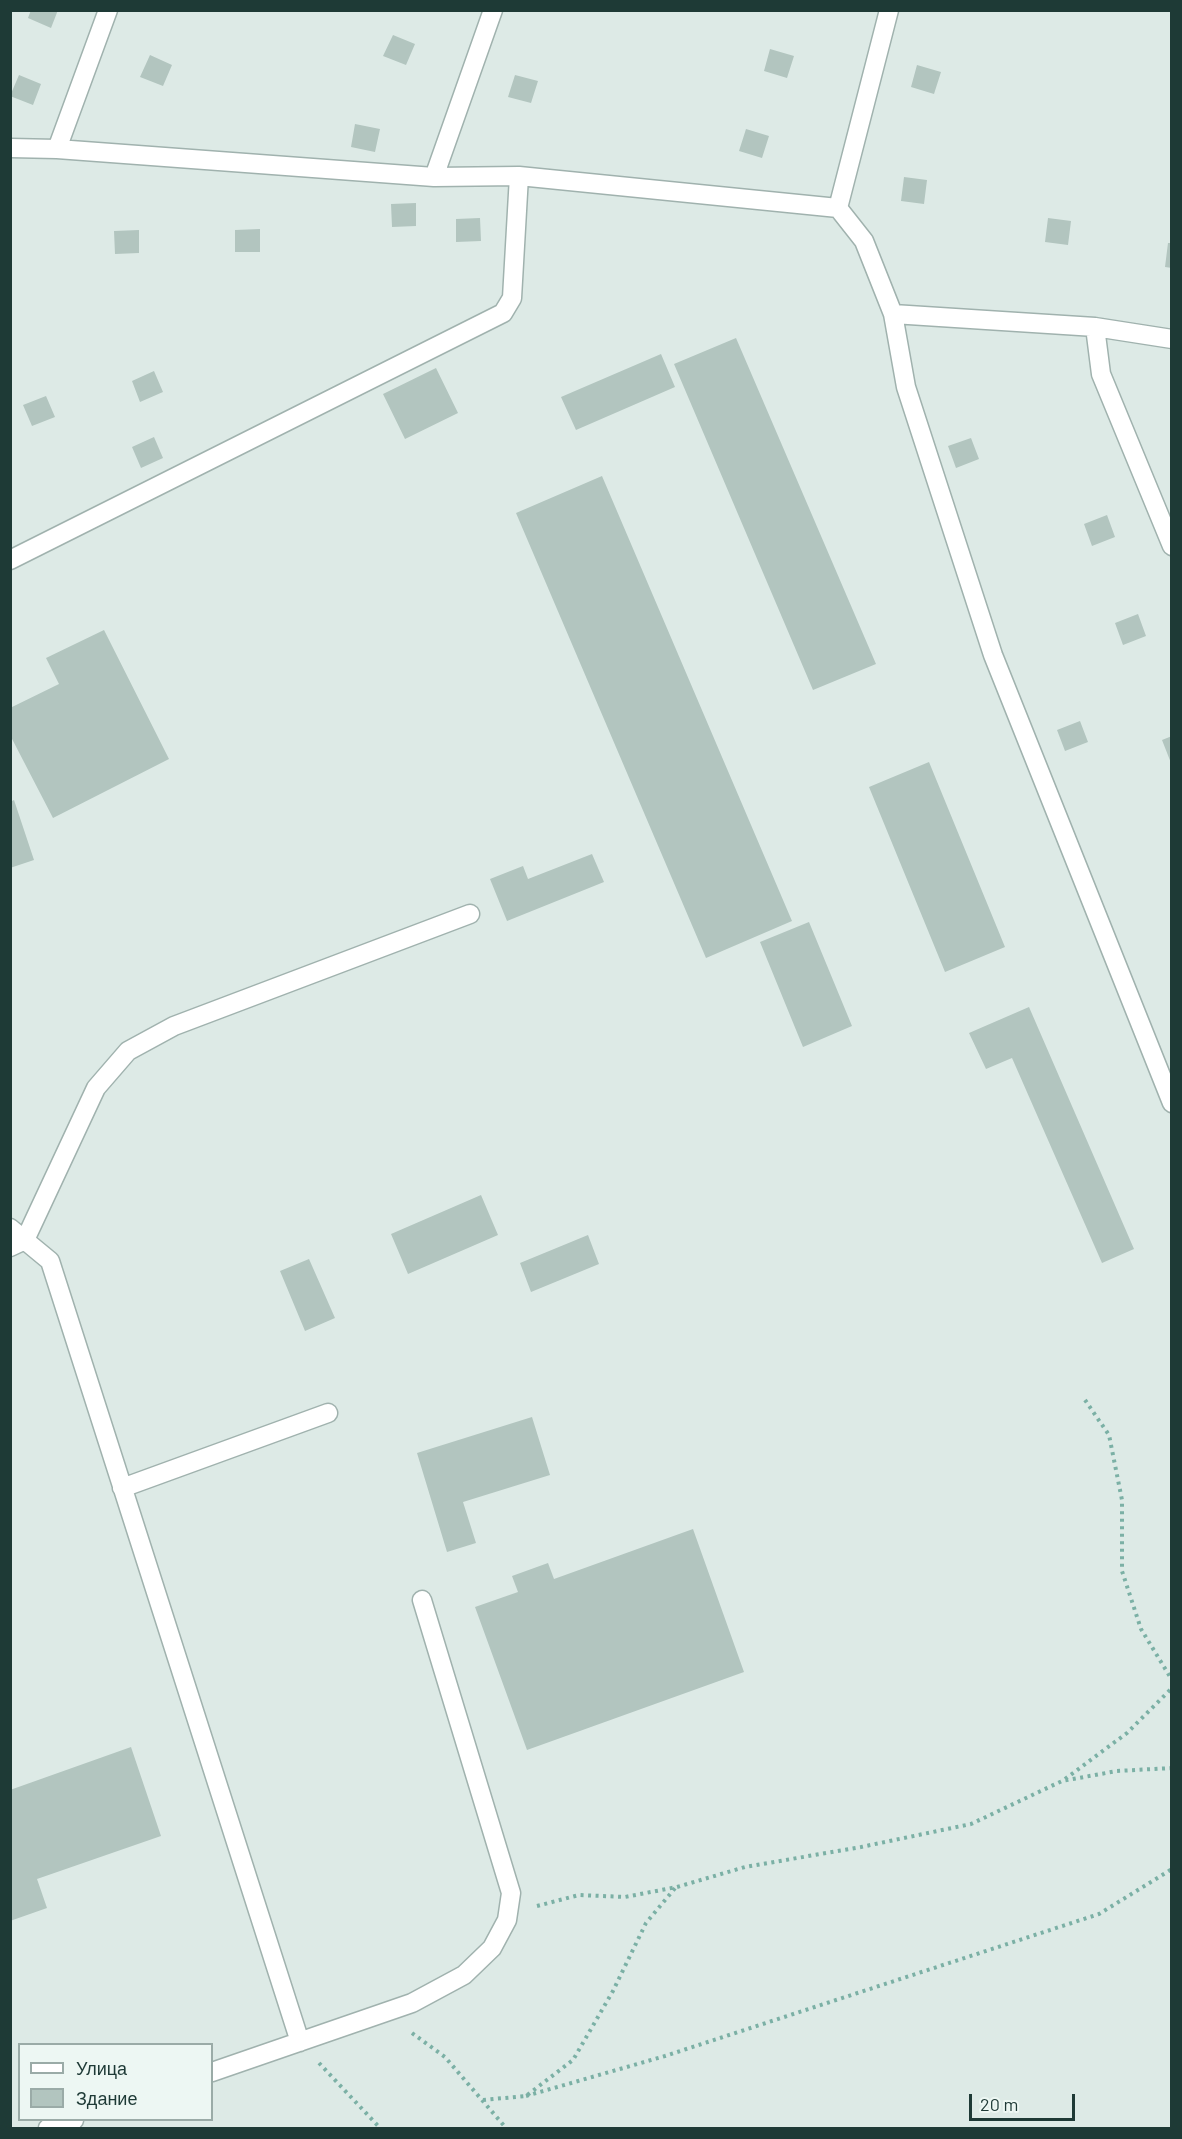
<!DOCTYPE html>
<meta charset="utf-8">
<style>
body{margin:0}
#map{position:relative;width:1182px;height:2139px;overflow:hidden;background:#ddeae6;font-family:Barlow,sans-serif}
canvas{display:block}
.frame{position:absolute;inset:0;border:12px solid #1e3a36;pointer-events:none}
.legend{position:absolute;left:18px;top:2043px;width:195px;height:78px;box-sizing:border-box;background:#edf7f3;border:2px solid #9aaba7;margin:0;padding:8px 10px;list-style:none;font-size:18px;color:#1e3a36}
.legend li{display:flex;align-items:center;gap:12px;height:30px}
.legend b{width:30px;border:2px solid #9aaba7}
.scale{position:absolute;left:969px;top:2094px;width:106px;height:27px;box-sizing:border-box;border:3px solid #1e3a36;border-top:0;padding-left:8px;font-size:18px;line-height:21px;white-space:nowrap;color:#1e3a36;-webkit-text-stroke:4px #edf7f3;paint-order:stroke}
</style>
<div id="map">
<canvas width="1182" height="2139"></canvas>
<div class="frame"></div>
<ul class="legend">
<li><b style="height:8px;background:#fff"></b>Улица</li>
<li><b style="height:16px;background:#b2c5bf"></b>Здание</li>
</ul>
<div class="scale">20 m</div>
</div>
<script>
const c = document.querySelector('canvas').getContext('2d');
c.lineJoin = 'round';
function paint(path, color) {
  c.fillStyle = color;
  c.fill(path, 'evenodd');
}
function toPath(rows) {
  const path = new Path2D();
  for (const r of rows) {
    path.moveTo(r[0], r[1]);
    for (let i = 2; i < r.length; i += 2) path.lineTo(r[i], r[i + 1]);
  }
  return path;
}
function strokePath(path, color, width, dash) {
  c.strokeStyle = color;
  c.lineWidth = width;
  c.lineCap = dash ? 'butt' : 'round';
  c.setLineDash(dash || []);
  c.stroke(path);
}
paint(toPath([
 [31,10,58,10,51,28,28,18],
 [393,35,415,44,406,65,383,56],
 [770,49,794,56,787,78,764,71],
 [150,55,172,65,163,86,140,77],
 [917,65,941,72,934,94,911,87],
 [19,75,41,84,33,105,10,96],
 [515,75,538,81,531,103,508,97],
 [355,124,380,129,375,152,351,147],
 [746,129,769,136,762,158,739,151],
 [904,177,927,180,924,204,901,201],
 [416,203,416,226,392,227,391,204],
 [480,218,481,241,456,242,456,219],
 [1048,218,1071,221,1068,245,1045,242],
 [260,229,260,252,235,252,235,230],
 [139,230,139,253,115,254,114,231],
 [1168,243,1172,243,1172,268,1165,267],
 [736,338,876,664,813,690,674,364],
 [661,354,675,387,576,430,561,397],
 [436,368,458,413,405,439,383,394],
 [154,371,163,392,140,402,132,381],
 [46,396,55,417,32,426,23,405],
 [154,437,163,458,141,468,132,447],
 [971,438,979,459,956,468,948,446],
 [602,476,792,921,706,958,516,513],
 [1107,515,1115,537,1092,546,1084,524],
 [1138,614,1146,636,1123,645,1115,623],
 [104,630,169,759,53,818,10,735,10,708,59,684,46,658],
 [1080,721,1088,742,1065,751,1057,730],
 [1172,736,1172,763,1171,763,1162,740],
 [929,762,1005,947,945,972,869,787],
 [14,800,34,860,10,868,10,802],
 [592,854,604,882,507,921,490,879,523,866,528,879],
 [809,922,852,1026,803,1047,760,942],
 [1029,1007,1134,1249,1102,1263,1012,1058,986,1069,969,1033],
 [481,1195,498,1235,408,1274,391,1234],
 [588,1235,599,1264,531,1292,520,1263],
 [309,1259,335,1318,305,1331,280,1271],
 [532,1417,550,1475,463,1502,476,1543,447,1552,417,1453],
 [693,1529,744,1672,527,1750,475,1607,518,1592,512,1576,548,1563,554,1579],
 [131,1747,161,1836,37,1879,47,1908,10,1921,10,1790]
]), '#b2c5bf');
const minor = toPath([
 [10,148,57,149,434,177,519,176,838,208,864,241,893,314,906,387,993,655,1172,1103],
 [57,149,108,10],
 [434,177,493,10],
 [838,208,889,10],
 [893,314,1095,327,1172,339],
 [1095,327,1101,374,1172,546],
 [10,560,503,313,512,298,519,176],
 [10,1228,50,1261,300,2042],
 [10,1247,25,1240,96,1088,128,1051,174,1026,470,914],
 [122,1488,328,1413],
 [212,2072,412,2003,464,1975,492,1948,507,1920,511,1893,422,1600],
 [48,2128,74,2120]
]);
strokePath(minor, '#a0b2ae', 21);
strokePath(toPath([
 [1085,1400,1109,1435,1122,1500,1122,1571,1141,1629,1172,1680],
 [1065,1779,1127,1733,1172,1688],
 [537,1906,579,1895,625,1897,677,1887,745,1867,861,1847,971,1824,1062,1781,1117,1771,1172,1768],
 [412,2033,445,2057,506,2128],
 [319,2063,380,2128],
 [526,2096,665,2056,1099,1914,1172,1869],
 [483,2100,526,2096,573,2060,613,1991,646,1923,676,1887]
]), '#7bb0a5', 4, [3, 4.5]);
strokePath(minor, '#fff', 18);
</script>
